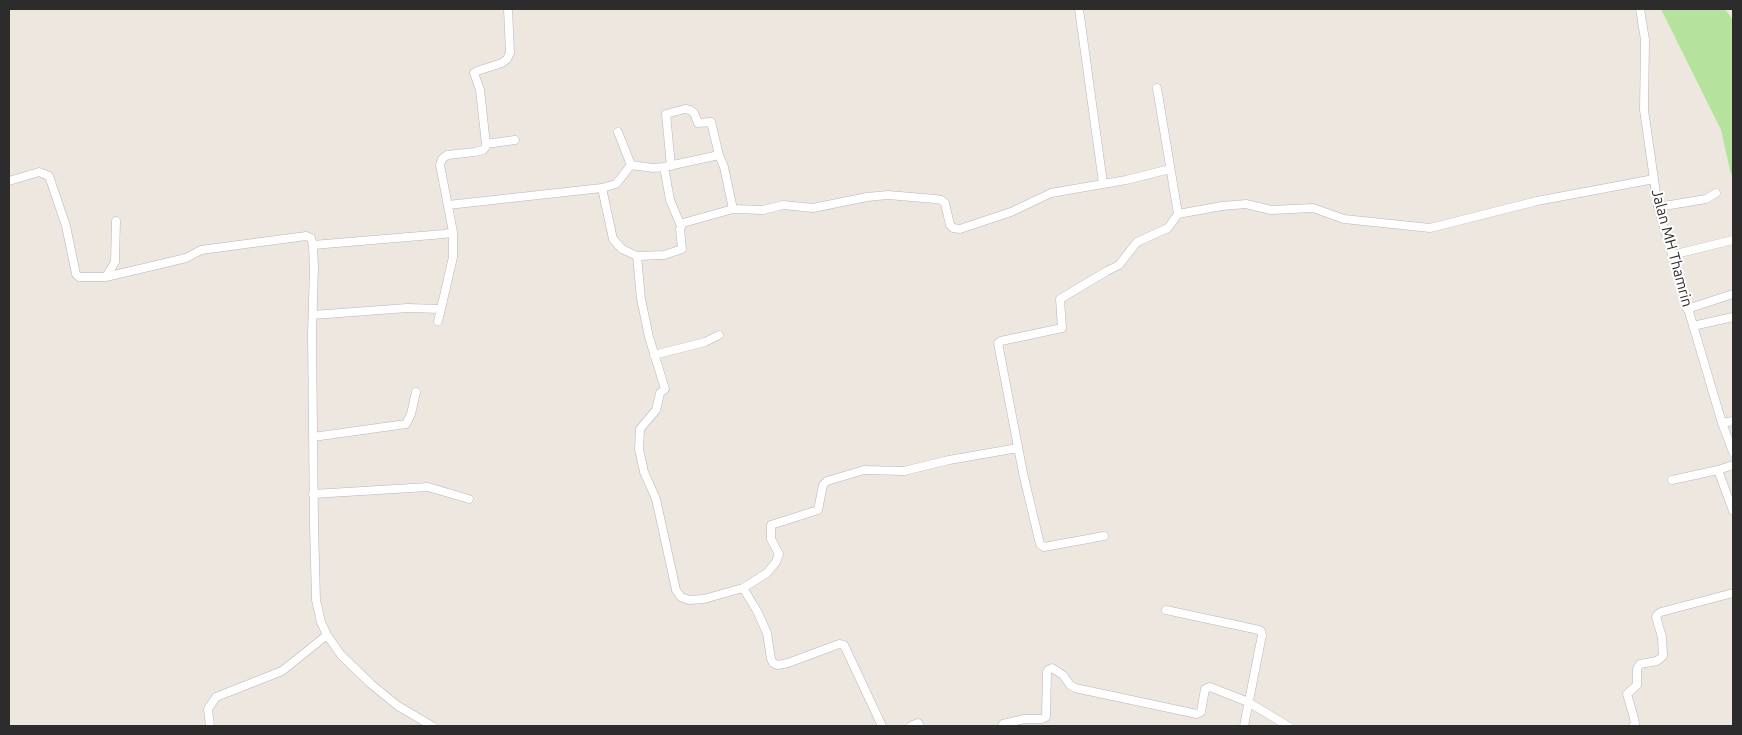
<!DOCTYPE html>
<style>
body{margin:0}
#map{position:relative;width:1742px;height:735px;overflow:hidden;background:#eee7df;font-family:Ubuntu,sans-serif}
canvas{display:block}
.frame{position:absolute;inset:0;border:10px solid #2c2c2c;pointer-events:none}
</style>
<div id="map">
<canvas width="1742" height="735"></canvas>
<div class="frame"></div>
</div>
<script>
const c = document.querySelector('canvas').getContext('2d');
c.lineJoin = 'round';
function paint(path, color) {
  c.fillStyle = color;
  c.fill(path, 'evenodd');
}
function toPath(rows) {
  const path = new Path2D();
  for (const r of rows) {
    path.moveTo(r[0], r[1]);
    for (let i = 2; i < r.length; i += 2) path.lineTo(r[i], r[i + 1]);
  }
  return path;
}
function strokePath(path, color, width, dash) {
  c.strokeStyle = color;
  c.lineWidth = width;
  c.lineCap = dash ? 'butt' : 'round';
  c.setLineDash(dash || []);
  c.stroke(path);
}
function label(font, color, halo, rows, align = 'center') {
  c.font = font + ' Ubuntu,sans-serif';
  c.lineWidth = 4;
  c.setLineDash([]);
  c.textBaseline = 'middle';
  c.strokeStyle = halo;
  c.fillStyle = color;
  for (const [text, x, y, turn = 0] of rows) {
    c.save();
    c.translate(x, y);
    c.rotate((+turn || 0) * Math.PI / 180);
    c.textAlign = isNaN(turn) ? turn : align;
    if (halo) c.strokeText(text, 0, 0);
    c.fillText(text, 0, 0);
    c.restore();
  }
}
paint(toPath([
 [1661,9,1725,9,1733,20,1733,176,1731,174,1721,130]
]), '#b5e39d');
const minor = toPath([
 [1079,9,1103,183],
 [1640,9,1645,40,1644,110,1658,207,1722,423,1733,452],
 [1157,88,1178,214,1222,206,1246,204,1271,210,1313,208,1344,219,1430,228,1537,201,1654,179],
 [618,132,631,165],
 [486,144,515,140],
 [671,166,666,114,685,109,690,110,694,113,698,123,711,122,719,155],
 [664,167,670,200,681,226],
 [9,181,39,172,49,176,66,226,76,274,79,277,106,277,186,258,201,250,306,236,311,238,313,245,314,267,312,335,314,525,316,600,321,622,327,635,341,655,371,684,398,706,432,726],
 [602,188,616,184,631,165,653,168,664,167,719,155,724,167,733,209],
 [448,205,602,188,613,239,622,249,637,256,664,255,682,249,680,229,683,223,733,209,763,210,783,205,813,208,867,197,888,195,935,199,941,200,945,203,950,225,953,228,960,229,1011,212,1051,193,1126,180,1170,169],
 [1658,207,1706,199,1716,193],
 [313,245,444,234,453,232,440,165,442,159,447,155,475,152,483,150,485,148,486,144,480,90,474,73,477,71,502,63,507,59,510,53,508,9],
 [1672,255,1733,240],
 [637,256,641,299,649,337,665,389,660,393,656,410,640,429,639,449,644,472,656,499,676,590,681,597,689,600,704,599,743,588,767,573,776,562,779,554,771,539,771,525,818,510,823,485,827,481,864,470,904,471,949,460,1018,448],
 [106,277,115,262,116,221],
 [1687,309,1733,294],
 [313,315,407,308,441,309,453,257,453,232],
 [438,321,441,309],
 [1693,326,1733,317],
 [654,355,705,342,719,335],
 [1722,423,1733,421],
 [313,437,406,424,411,414,416,392],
 [1718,470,1733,511],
 [1672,480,1718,470,1733,465],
 [313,494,428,487,469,499],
 [1104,536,1044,547,1040,544,1023,473,998,343,1001,341,1062,328,1060,299,1107,271,1119,265,1137,242,1168,228,1178,214],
 [743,588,757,611,767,633,771,659,773,663,778,665,788,663,839,644,844,645,882,726],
 [1166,610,1259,630,1261,631,1262,635,1244,726],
 [210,726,208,709,216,697,282,671,327,635],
 [911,726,918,723,920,726],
 [1002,726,1003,724,1024,719,1042,719,1046,717,1047,672,1048,670,1052,668,1063,675,1070,685,1075,688,1197,714,1201,712,1205,689,1210,687,1248,702,1288,726],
 [1633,726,1635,724,1634,718,1627,694,1637,685,1637,669,1640,664,1657,661,1663,656,1662,637,1656,617,1658,614,1661,612,1733,593]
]);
strokePath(minor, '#b2b6c0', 9);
strokePath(minor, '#fff', 8);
label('15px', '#2c2c2c', '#fff', [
 ["Jalan MH Thamrin",1672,248,75]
]);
</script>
